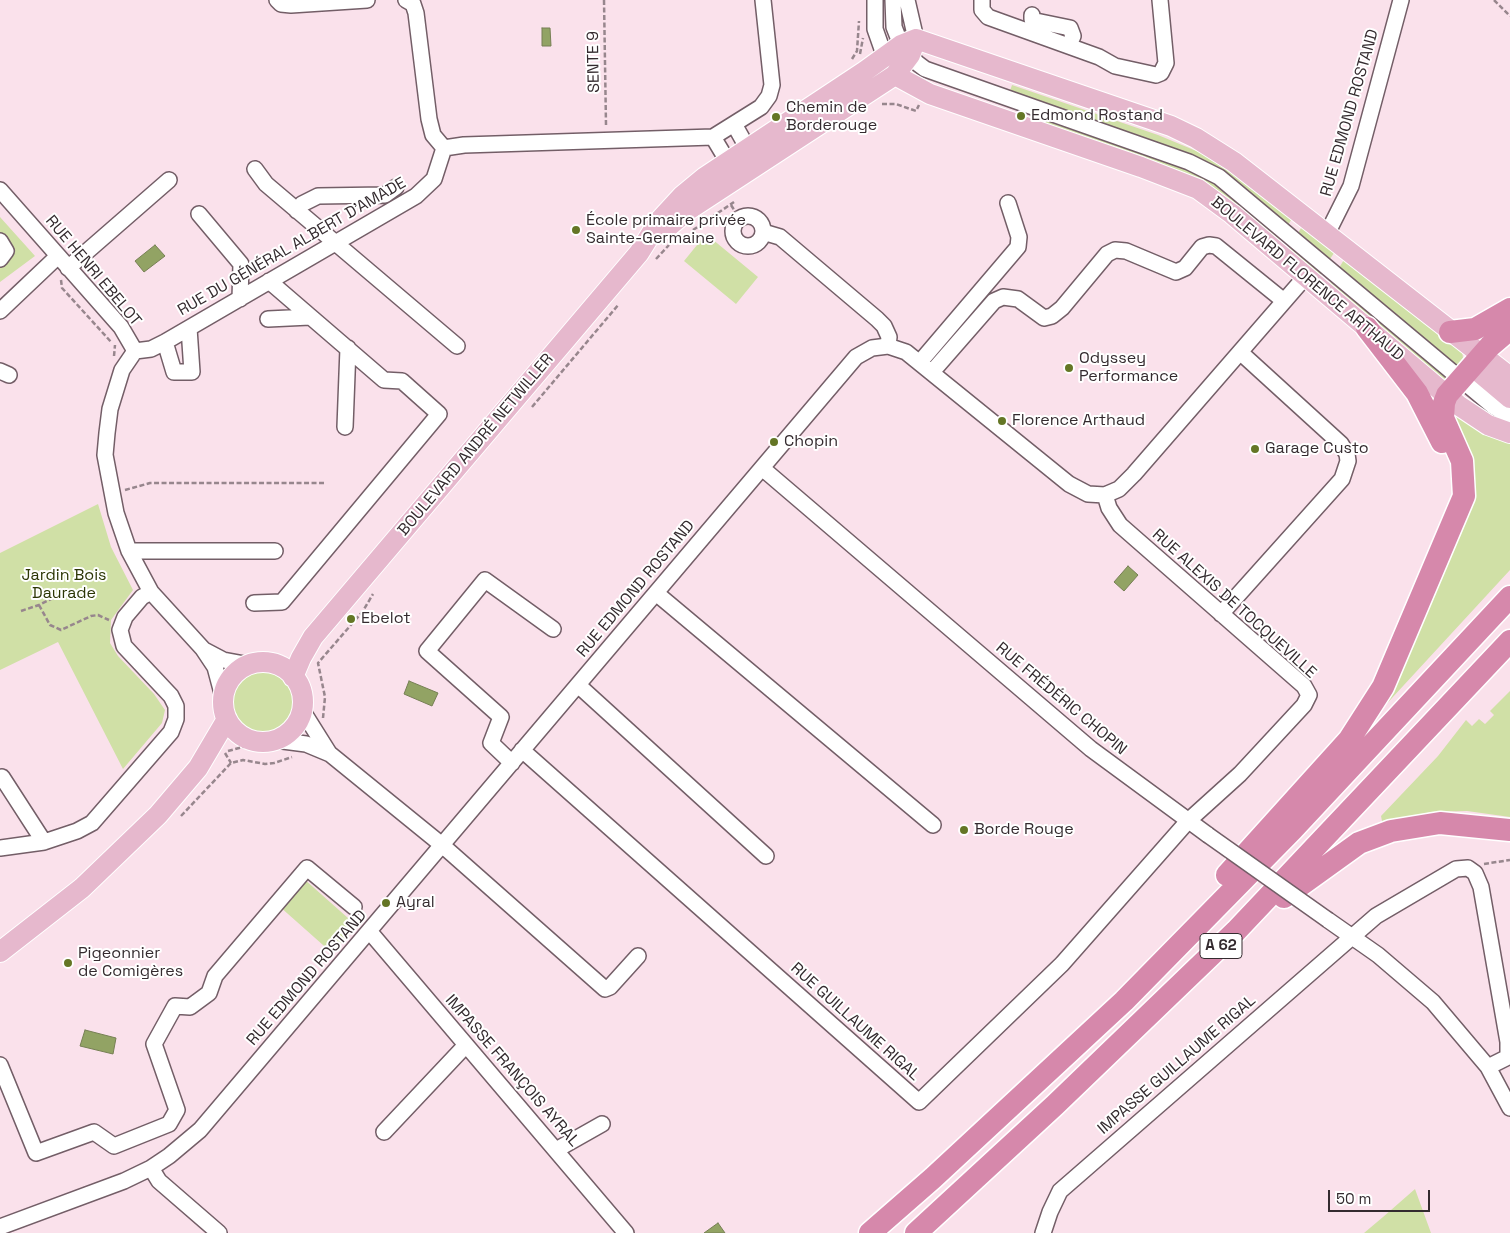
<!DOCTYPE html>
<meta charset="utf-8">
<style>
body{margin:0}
#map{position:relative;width:1510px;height:1233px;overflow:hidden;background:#fae1eb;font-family:"Space Grotesk",sans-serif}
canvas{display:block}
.scale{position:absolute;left:1328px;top:1190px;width:102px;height:22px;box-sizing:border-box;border:2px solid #342b2f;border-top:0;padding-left:6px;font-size:15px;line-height:18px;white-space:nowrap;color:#342b2f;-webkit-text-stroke:4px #fff;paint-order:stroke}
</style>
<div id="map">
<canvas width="1510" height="1233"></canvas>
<div class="scale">50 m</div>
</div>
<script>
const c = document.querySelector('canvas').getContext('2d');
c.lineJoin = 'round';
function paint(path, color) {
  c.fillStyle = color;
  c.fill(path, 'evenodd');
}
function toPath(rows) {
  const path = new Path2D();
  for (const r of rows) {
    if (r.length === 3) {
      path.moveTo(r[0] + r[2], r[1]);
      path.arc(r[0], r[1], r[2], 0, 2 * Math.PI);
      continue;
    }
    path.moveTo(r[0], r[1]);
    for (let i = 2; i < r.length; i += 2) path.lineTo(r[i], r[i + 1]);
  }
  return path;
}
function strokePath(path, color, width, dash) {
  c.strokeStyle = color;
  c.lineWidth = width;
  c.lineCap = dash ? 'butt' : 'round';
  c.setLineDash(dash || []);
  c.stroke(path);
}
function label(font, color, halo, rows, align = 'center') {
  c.font = font + ' "Space Grotesk",sans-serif';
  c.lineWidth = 4;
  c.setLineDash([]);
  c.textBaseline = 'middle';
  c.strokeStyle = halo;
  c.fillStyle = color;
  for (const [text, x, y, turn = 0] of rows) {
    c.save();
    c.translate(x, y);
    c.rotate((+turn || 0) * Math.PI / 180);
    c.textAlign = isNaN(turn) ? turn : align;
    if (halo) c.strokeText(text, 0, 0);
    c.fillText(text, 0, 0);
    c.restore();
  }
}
paint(toPath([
 [1012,85,1158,135,1206,155,1219,162,1293,217,1288,225,1231,177,1200,159,1010,91],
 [1046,121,1186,168,1202,176,1226,192,1281,237,1278,243,1240,212,1044,126],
 [0,217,35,256,0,282],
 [1303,225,1336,250,1330,259,1298,233],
 [706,234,758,277,736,304,684,261],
 [1290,245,1322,272,1318,278,1287,252],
 [1345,258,1462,351,1463,358,1456,366,1339,268],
 [1332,280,1446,377,1443,381,1328,286],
 [1452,411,1510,441,1510,570,1380,711,1467,515],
 [98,504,111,547,133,590,111,620,110,643,118,656,154,694,165,710,162,723,123,769,58,642,0,670,0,553],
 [262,702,32],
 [1510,691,1510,817,1467,811,1431,812,1387,822,1382,821,1381,816,1438,756,1466,720,1472,726,1479,719,1485,724,1494,715,1490,711],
 [304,879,357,926,332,953,279,906],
 [1415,1189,1431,1233,1364,1233,1383,1217]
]), '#d0e0a6');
const water = toPath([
 [542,28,550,28,551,46,542,46,542,28],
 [155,245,165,256,144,272,135,261,155,245],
 [1128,566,1138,575,1124,591,1114,582,1128,566],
 [409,681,438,693,432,706,404,694,409,681],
 [85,1030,116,1038,113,1054,80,1046,85,1030],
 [718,1223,725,1233,704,1233,718,1223]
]);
paint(water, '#92a364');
strokePath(water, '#767f54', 1);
const minor = toPath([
 [277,0,281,4,291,5,367,0],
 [406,0,413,4,416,13,429,119,433,135,444,148],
 [875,0,875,29,888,66],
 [893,0,894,27,901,45,917,63,925,69,1189,162,1219,177,1494,407,1510,417],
 [907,0,916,39],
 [982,0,982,10,988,17,1099,57,1115,66,1156,75,1161,73,1166,63,1160,0],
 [1032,15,1032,19,1036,21,1070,28,1073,36,1069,46],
 [734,124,748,149],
 [713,137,728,162],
 [444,148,464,145,713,137,761,107,769,96,772,85,763,0],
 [255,169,266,184,457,346],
 [0,190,121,327,135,351,122,370,110,409,107,433,105,455,116,513,129,551,151,592,203,649,215,667,223,697],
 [297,211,302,204,318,196,385,195,396,187],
 [199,214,241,264,240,299],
 [748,231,15],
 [763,232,780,237,877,319,884,326,889,337,888,346],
 [1327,234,1351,186,1401,0],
 [0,241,6,251,0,259],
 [68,268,169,180],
 [0,311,58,256],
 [268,319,310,317],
 [165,342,174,372,192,372,189,328],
 [135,351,151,349,165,342,416,196,434,179,444,148],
 [920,362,1018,247,1019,237,1008,203],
 [0,371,9,375],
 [932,372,994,301,1003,297,1018,299,1044,318,1052,316,1062,308,1107,254,1115,250,1126,251,1176,272,1185,268,1202,247,1209,245,1216,246,1284,301],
 [345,427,348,348],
 [762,468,1091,749,1208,835],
 [129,551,275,551],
 [656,593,933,825],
 [254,603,282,602,439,414,402,381,384,380,269,281],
 [1221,614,1342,479,1348,461,1347,454,1341,444,1240,352],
 [204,650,223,660,250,665],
 [578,685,766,856],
 [302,710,329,753],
 [275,740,306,744,330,754,442,845,605,989,610,987,638,956],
 [522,750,919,1102,1062,964,1188,821,1240,774,1304,705,1309,695,1304,686,1120,525,1109,508,1105,495],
 [512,763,491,743,501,717,427,651,485,580,553,629],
 [2,777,44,842],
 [0,848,44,842,77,831,92,823,171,732,176,719,176,706,171,696,124,646,120,630,125,617,142,597,151,592],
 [1328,920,1378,955,1433,1002,1488,1067,1510,1108],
 [370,932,626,1233],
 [0,1065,36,1153,94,1132,114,1146,169,1124,177,1110,154,1044,175,1006,190,1007,209,993,215,976,307,868,354,907],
 [384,1132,466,1045],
 [556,1150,602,1124],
 [151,1168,159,1181,219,1233],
 [0,1227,124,1181,151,1168,169,1156,200,1130,856,357,872,348,888,346,906,352,1069,484,1088,494,1105,495,1119,489,1134,474,1306,276],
 [1043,1233,1050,1212,1060,1191,1376,916,1456,869,1468,868,1475,873,1481,887,1508,1042,1508,1057,1488,1067]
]);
const major = toPath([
 [916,39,1171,126,1196,138,1234,162,1510,377],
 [895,75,930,94,1141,167,1198,189,1232,214,1458,405,1488,425,1510,433],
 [667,228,687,211,895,75,910,55,916,39],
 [1472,366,1510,398],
 [263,702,40],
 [293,677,301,658,313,637,639,253,659,221,682,196,705,177,865,71,901,45,916,39],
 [0,952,82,888,158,815,198,768,227,719]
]);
const highway = toPath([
 [1367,328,1417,393,1442,442],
 [1450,332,1475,329,1510,309],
 [1227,875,1349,740,1383,687,1464,496,1462,461,1443,418,1444,403,1447,395,1490,346,1510,329],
 [1284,897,1359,843,1391,831,1440,823,1510,830],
 [870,1233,933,1178,1124,1001,1293,829,1510,597],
 [916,1233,1055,1105,1236,931,1510,641]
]);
strokePath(minor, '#735e67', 18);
strokePath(major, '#fff', 22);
strokePath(highway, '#fff', 25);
strokePath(toPath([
 [604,0,606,125],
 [1494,0,1510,16],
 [860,54,863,38],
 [852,59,857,51,859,21],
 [882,104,896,104,916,111,919,105],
 [731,205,740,219],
 [693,230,734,202],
 [656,259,669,245],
 [61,280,62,288,112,343],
 [114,356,115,345],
 [532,407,619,304],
 [125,490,150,483,324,483],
 [39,605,50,625,61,630,91,616,98,615,109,620],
 [21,611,39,605,55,597],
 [304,697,308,686],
 [323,718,325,697,318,663,363,611,373,594],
 [228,751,261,742],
 [225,753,231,763],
 [181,816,231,763,243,760,265,764,274,763,292,757],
 [1484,864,1510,860]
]), '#97868d', 2.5, [5, 2.5]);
strokePath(minor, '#fff', 15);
strokePath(major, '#e6b8cd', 20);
strokePath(highway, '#d688ab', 22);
const minorBridge = toPath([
 [1208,835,1328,920]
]);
strokePath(minorBridge, '#735e67', 18, []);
strokePath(minorBridge, '#fff', 15);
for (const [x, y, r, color] of [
 [1021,116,5,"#647625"],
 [776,117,5,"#647625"],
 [576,230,5,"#647625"],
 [1069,368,5,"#647625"],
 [1002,421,5,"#647625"],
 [774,442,5,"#647625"],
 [1255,449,5,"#647625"],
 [351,619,5,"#647625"],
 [964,830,5,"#647625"],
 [386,903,5,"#647625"],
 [68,963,5,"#647625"]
]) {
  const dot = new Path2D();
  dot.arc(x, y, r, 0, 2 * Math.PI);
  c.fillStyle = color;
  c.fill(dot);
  strokePath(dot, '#fff', 2);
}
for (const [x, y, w] of [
 [1221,946,42]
]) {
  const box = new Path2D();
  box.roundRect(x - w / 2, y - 12.5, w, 25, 4);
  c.fillStyle = '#fff';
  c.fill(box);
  strokePath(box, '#342b2f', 1);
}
label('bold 15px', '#342b2f', null, [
 ["A 62",1221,946]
]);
label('16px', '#342b2f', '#fff', [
 ["SENTE 9",594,62,-91],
 ["RUE EDMOND ROSTAND",1350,113,-74],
 ["RUE DU GÉNÉRAL ALBERT D'AMADE",292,247,-30],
 ["RUE HENRI EBELOT",93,271,50],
 ["BOULEVARD FLORENCE ARTHAUD",1307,279,40],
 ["BOULEVARD ANDRÉ NETWILLER",476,445,-50],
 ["RUE EDMOND ROSTAND",636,589,-50],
 ["RUE ALEXIS DE TOCQUEVILLE",1234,604,42],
 ["RUE FRÉDÉRIC CHOPIN",1061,699,40],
 ["RUE EDMOND ROSTAND",307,978,-49],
 ["RUE GUILLAUME RIGAL",855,1022,42],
 ["IMPASSE GUILLAUME RIGAL",1177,1065,-41],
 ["IMPASSE FRANÇOIS AYRAL",512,1071,49]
]);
label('16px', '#342b2f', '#fff', [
 ["Chemin de",786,108],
 ["Borderouge",786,126],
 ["Edmond Rostand",1031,116],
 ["École primaire privée",586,221],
 ["Sainte-Germaine",586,239],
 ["Odyssey",1079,359],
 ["Performance",1079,377],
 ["Florence Arthaud",1012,421],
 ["Chopin",784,442],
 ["Garage Custo",1265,449],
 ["Ebelot",361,619],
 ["Borde Rouge",974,830],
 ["Ayral",396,903],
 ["Pigeonnier",78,954],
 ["de Comigères",78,972]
], 'left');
label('16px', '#2c3605', '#fff', [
 ["Jardin Bois",64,576],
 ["Daurade",64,594]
]);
</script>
